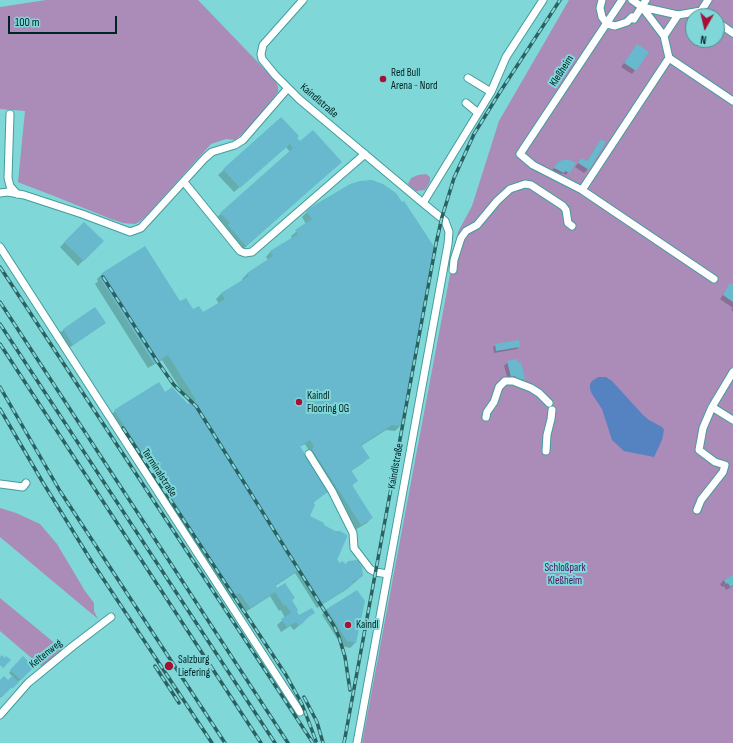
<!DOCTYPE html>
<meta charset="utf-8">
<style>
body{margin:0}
#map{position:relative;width:733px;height:743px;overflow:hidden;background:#7fd7d8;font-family:"Sofia Sans Condensed",sans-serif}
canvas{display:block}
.north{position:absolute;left:685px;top:8px;width:40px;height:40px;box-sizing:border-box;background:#7fd7d8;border:1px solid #4c8f90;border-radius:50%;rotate:188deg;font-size:11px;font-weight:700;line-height:16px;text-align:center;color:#002324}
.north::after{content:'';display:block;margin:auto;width:14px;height:18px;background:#a80f35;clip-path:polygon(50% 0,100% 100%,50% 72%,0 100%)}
.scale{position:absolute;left:8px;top:16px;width:109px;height:18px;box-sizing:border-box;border:2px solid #002324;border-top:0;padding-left:5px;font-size:12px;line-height:14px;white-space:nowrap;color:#002324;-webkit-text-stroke:3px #7fd7d8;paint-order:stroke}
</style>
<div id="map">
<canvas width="733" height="743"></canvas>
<div class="north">N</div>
<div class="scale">100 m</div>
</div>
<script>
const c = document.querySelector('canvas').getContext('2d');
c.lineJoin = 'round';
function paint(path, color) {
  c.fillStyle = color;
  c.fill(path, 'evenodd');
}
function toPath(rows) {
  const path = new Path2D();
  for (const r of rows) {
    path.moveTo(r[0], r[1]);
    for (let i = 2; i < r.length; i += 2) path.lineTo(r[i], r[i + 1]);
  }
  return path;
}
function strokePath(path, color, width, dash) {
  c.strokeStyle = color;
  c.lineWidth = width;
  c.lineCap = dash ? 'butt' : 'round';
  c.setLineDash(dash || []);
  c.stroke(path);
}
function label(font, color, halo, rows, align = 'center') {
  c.font = font + ' "Sofia Sans Condensed",sans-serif';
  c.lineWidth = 4;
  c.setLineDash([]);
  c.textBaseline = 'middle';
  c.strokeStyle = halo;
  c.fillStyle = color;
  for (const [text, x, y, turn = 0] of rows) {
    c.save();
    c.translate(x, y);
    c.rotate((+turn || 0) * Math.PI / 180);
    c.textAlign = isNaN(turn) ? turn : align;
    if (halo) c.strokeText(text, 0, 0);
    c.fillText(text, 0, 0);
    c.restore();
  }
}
paint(toPath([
 [46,0,198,0,275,80,278,87,278,92,254,123,241,135,235,140,226,139,211,144,147,215,139,222,135,224,123,223,111,219,54,196,20,183,18,182,25,111,0,109,0,7],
 [569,0,733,0,733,743,362,743,458,232,472,206,499,121],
 [693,16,717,16,717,40,693,40],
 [426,174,430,177,430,182,425,190,416,191,411,187,408,184,411,178,418,175],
 [0,508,16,513,40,524,57,544,85,591,94,603,94,611,98,619,0,537],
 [0,598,63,650,42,667,0,631]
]), '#ab8bb8');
paint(toPath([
 [598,377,606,377,612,381,643,415,649,420,662,427,664,430,662,440,654,457,624,451,612,440,602,409,592,394,590,389,590,384,592,381]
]), '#5582c0');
paint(toPath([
 [637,45,635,70,632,74,621,67],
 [281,118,300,143,335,167,241,251,216,218,290,152,286,147,234,192,218,175],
 [601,140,605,143,588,169,584,173,575,167,581,159,586,162],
 [574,163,566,175,562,173,561,174,552,170,556,166],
 [346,187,400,426,395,431,386,430,361,446,368,458,363,463,351,471,357,480,352,486,372,517,367,523,355,530,305,444,299,447,327,492,313,503,308,517,340,564,362,576,347,589,317,608,295,573,275,586,291,601,299,616,314,612,294,630,290,626,281,632,277,625,285,618,281,610,279,611,270,596,244,613,234,597,230,600,110,416,115,411,164,393,188,406,190,404,162,360,148,368,95,284,98,281,97,279,103,273,180,302,192,311,203,314,219,304,216,299,221,294,243,281,242,279,247,274,268,260,266,257,271,251,292,239,291,236,306,224,302,217,307,212],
 [84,223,102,241,78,266,60,247],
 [730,285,733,286,733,311,731,310,733,308,720,299],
 [95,309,105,323,69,348,59,333],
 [496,345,519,347,517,349,494,353,493,347],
 [508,362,524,378,521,382,508,380,504,366],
 [733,576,733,586,726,590,724,586,722,587,720,584,724,580],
 [357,591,355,643,350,648,342,646,322,615,327,609],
 [23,658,33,667,12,688,10,687,0,698,0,681,8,682,13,677,9,673]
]), '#0003');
paint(toPath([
 [637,44,649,52,636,71,624,63],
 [281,117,299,136,297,138,300,141,313,130,342,162,246,246,228,225,230,223,220,213,293,148,290,144,240,188,223,169],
 [601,139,606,142,589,170,578,163,581,158,587,161],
 [563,160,569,160,576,163,570,173,565,171,564,173,554,168,558,162],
 [372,180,383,184,396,193,402,202,404,201,435,248,401,426,392,425,361,445,370,458,351,470,358,481,352,485,373,518,361,525,312,449,314,447,310,440,300,446,328,492,313,502,315,505,310,516,324,523,324,525,335,531,340,531,347,535,347,537,337,560,340,563,342,561,346,564,348,561,358,560,362,567,363,576,352,582,353,584,323,604,300,569,275,585,277,588,285,583,295,598,292,600,298,610,297,611,299,615,312,608,315,613,305,619,304,622,299,626,296,622,287,627,281,619,291,613,286,605,284,606,275,592,250,608,240,593,235,595,183,517,114,410,159,382,165,392,172,387,188,404,196,400,168,355,154,364,100,278,103,276,102,273,145,246,180,301,186,298,193,309,199,306,203,312,225,299,221,293,249,276,247,273,273,256,270,251,298,234,295,230,312,219,306,211,313,206,350,184,360,181],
 [84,222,104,241,84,261,64,242],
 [730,283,733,285,733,302,723,295],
 [95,307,106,323,73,345,63,329],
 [519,340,520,347,496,351,495,344],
 [517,359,518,363,521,362,525,379,519,380,519,379,516,380,515,376,511,377,507,361],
 [733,575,733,585,730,587,728,583,726,584,724,580],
 [357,590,365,601,356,643,347,641,327,609],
 [2,655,5,658,6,656,11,660,3,668,0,665,0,657],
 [23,656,34,667,21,680,10,670],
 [4,676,8,680,12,676,19,682,13,688,12,687,2,697,0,695,0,680]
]), '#68b9ce');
const minor = toPath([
 [303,0,263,45,261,54,262,59,275,75,299,99,423,203],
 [602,0,600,8,602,17,607,24,615,26,627,22,632,17,634,19,646,0],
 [622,0,520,154,533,165,582,190,714,279],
 [632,0,642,7,678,15,701,11,708,0],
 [642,7,664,36],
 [717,22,733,33],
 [669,58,733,101],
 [468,78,491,92],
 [466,103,478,113],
 [10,114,8,178,10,186,17,194],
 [184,182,240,251,245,253,252,252,365,154],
 [582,190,669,58,664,36,678,15],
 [0,193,8,192,24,195,82,214,130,232,141,228,205,158,212,152,235,145,243,140,288,88],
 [0,247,300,712],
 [453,270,454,260,461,238,466,231,477,225,497,201,510,189,525,184,531,185,563,206,566,210,568,223,572,226],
 [712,407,733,420],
 [486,417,487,412,494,402,499,387,505,381,513,381,531,388,539,393,549,403],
 [546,451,547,435,551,419,552,410],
 [309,454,332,491,353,533,354,548,370,569,375,572,388,574],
 [0,484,23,487,26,483],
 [697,510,701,500,723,472,725,465,715,462,699,450,703,428,712,407,733,372],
 [0,715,28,683,73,646,111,617],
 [357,743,448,244,449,232,445,221,423,203,491,92,506,57,543,0]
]);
strokePath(minor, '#429c9d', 9);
strokePath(minor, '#fff', 7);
const rail = toPath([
 [0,267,313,743],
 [103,277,157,361,174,385,196,406,334,626,339,637,345,657,350,690],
 [0,302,288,743],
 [0,324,275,743],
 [0,344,261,743],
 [0,387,60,491,225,743],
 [0,409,42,481,92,562,212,743],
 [123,428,286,675,302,704,316,741],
 [155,666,179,703],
 [304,697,317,722,323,743],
 [344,743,436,244,442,217,454,178,474,134,500,92,560,0]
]);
strokePath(rail, '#2c6162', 3.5);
strokePath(rail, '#7fd7d8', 2, [6]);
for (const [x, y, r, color] of [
 [383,79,4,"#a80f35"],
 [299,402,4,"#a80f35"],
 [348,625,4,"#a80f35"],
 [169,666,5,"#a80f35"]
]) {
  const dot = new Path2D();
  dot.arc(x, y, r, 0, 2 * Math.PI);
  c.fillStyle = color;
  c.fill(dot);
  strokePath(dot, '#7fd7d8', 1.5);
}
label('11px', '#002324', '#7fd7d8', [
 ["Kleßheim",562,71,-57],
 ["Kaindlstraße",319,101,41],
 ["Kaindlstraße",396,466,-80],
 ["Terminalstraße",159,473,57],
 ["Keltenweg",46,654,-39]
]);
label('11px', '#002324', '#7fd7d8', [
 ["Red Bull",391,73],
 ["Arena - Nord",391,86],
 ["Kaindl",307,396],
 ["Flooring OG",307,409],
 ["Kaindl",356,625],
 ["Salzburg",178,660],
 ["Liefering",178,673]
], 'left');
label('11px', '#4f1262', '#7fd7d8', [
 ["Schloßpark",565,568],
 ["Kleßheim",565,581]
]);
</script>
